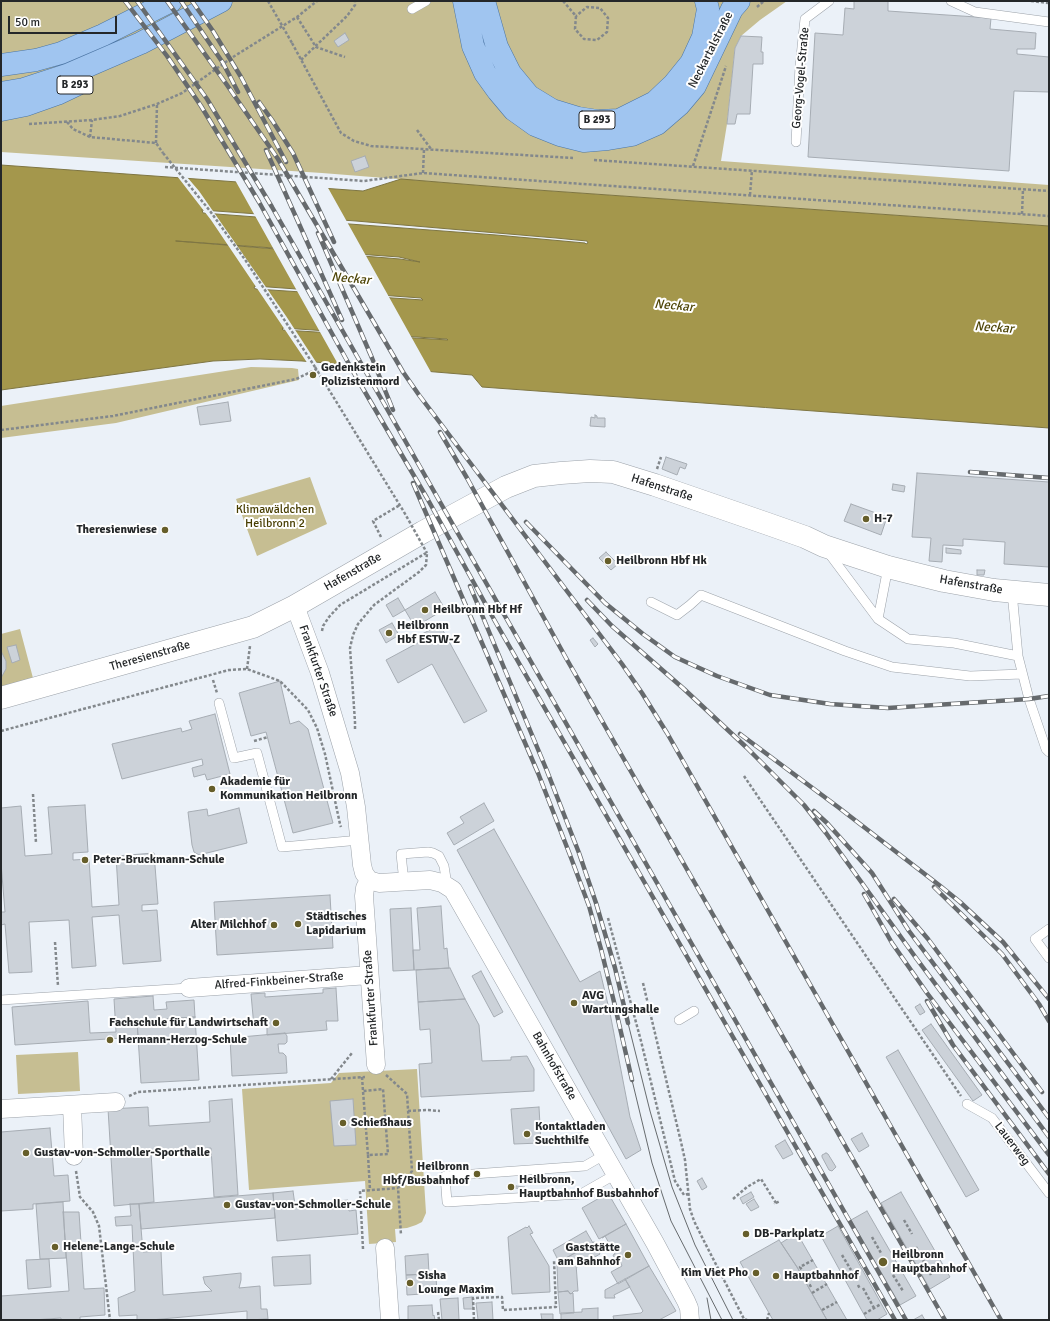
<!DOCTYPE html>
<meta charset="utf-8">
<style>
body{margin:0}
#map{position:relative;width:1050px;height:1321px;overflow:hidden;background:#ebf1f8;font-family:Signika,sans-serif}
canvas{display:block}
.frame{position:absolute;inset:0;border:2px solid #242729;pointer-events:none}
.scale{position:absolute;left:8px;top:16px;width:109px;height:18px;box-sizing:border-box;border:2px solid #242729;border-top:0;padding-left:5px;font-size:12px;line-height:14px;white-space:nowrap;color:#242729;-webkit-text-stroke:3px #fff;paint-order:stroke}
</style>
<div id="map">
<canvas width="1050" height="1321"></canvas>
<div class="frame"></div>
<div class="scale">50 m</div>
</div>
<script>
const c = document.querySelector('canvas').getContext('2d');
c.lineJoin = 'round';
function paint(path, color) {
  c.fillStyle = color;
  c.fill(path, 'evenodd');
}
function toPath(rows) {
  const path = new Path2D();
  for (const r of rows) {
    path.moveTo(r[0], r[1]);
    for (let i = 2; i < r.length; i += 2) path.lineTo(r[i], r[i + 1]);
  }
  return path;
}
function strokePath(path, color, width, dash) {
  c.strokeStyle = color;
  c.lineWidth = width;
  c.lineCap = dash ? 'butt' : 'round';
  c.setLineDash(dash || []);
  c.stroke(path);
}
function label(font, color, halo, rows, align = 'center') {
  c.font = font + ' Signika,sans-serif';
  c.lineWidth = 4;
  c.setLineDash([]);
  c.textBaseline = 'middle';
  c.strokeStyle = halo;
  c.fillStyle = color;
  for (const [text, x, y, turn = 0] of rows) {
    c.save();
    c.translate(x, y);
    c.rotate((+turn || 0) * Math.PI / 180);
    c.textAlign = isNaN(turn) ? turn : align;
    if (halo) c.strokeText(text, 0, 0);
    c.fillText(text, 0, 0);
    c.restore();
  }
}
paint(toPath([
 [1,1,787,1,760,20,741,36,735,48,727,124,721,161,1049,185,1049,226,523,189,322,173,1,152],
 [251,367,292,368,298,369,299,380,116,423,1,438,1,406],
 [310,477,327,524,257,556,236,499],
 [20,629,33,678,1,687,1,634],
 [78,1052,80,1091,18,1094,16,1055],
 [417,1069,426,1213,422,1222,416,1225,407,1228,395,1229,396,1242,369,1244,365,1181,249,1190,242,1089,331,1083,339,1073]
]), '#c6be92');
const water = toPath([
 [1,165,363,191,401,179,523,189,1049,226,1049,428,482,387,472,375,302,361,260,359,213,361,1,390,1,165],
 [202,210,356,221,556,238,587,241,588,243,586,244,585,243,496,235,203,213,202,210],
 [176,241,399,257,420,262,400,259,176,241],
 [255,286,421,298,423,300,256,289,254,288,255,286],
 [283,328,447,339,448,340,283,330,282,329,283,328]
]);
paint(water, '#a4974c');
strokePath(water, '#7e7542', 1);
paint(toPath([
 [177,176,187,177,199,191,286,316,318,365,308,364,211,220],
 [235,180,327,186,432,374,339,366]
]), '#ebf1f8');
const building = toPath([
 [854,1,888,1,888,11,991,18,990,29,1036,33,1035,49,1017,49,1017,54,1049,57,1049,92,1014,91,1009,171,808,157,815,33,843,35,845,8,854,9,854,1],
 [345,33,349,40,338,47,334,41,345,33],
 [741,36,762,37,761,52,763,52,763,64,753,64,750,114,737,114,735,124,727,124,735,48,741,36],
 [365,156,369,167,355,172,351,161,365,156],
 [228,402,231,421,200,425,197,407,228,402],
 [595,415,597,416,597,418,605,418,605,427,590,426,591,417,595,418,595,415],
 [666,457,687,464,685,469,680,467,677,475,662,469,666,457],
 [917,473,1049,482,1049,567,1004,564,1005,542,963,539,963,546,943,545,942,562,929,561,931,538,912,537,917,473],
 [893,484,905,486,904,492,892,490,893,484],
 [851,504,887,517,881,535,844,521,851,504],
 [946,548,961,550,961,554,946,553,946,548],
 [606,552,618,564,611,570,599,558,606,552],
 [977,570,985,570,984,575,977,575,977,570],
 [435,592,445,609,415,627,405,610,435,592],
 [398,598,405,610,393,617,386,605,398,598],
 [392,623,399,635,386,643,379,630,392,623],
 [440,625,487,711,464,723,432,664,398,683,386,660,425,639,422,634,440,625],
 [593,638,598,644,595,647,590,640,593,638],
 [16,645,20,660,12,663,7,647,16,645],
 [1,651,6,661,6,669,1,678,1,651],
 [280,681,290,724,299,721,308,729,333,823,293,833,266,732,251,736,239,693,280,681],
 [215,714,230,774,207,780,205,774,194,777,192,768,203,765,202,759,122,779,112,744,181,728,182,732,192,729,189,721,215,714],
 [484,803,494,821,454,845,447,833,464,823,460,817,484,803],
 [85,805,88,852,73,853,73,860,89,859,92,907,119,905,116,856,154,853,158,904,142,905,142,911,157,910,161,961,123,964,119,915,92,917,96,966,72,968,69,920,29,922,32,972,9,973,5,924,1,925,1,912,5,912,1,863,1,808,21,806,25,856,52,854,48,807,85,805],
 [239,808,247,843,199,855,194,852,192,845,188,812,207,809,208,816,239,808],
 [494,829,580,982,600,971,610,1013,630,1117,641,1150,626,1159,457,850,494,829],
 [330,895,333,948,217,955,214,902,330,895],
 [441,906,444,949,447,948,449,968,414,970,413,950,420,950,417,908,441,906],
 [411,908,414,970,393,971,390,909,411,908],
 [450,968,465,999,418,1002,416,970,450,968],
 [481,971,503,1012,494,1017,472,976,481,971],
 [336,988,338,1021,326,1021,327,1030,267,1035,267,1026,254,1027,251,994,265,993,265,997,323,993,323,989,336,988],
 [153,996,154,1010,167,1009,166,1002,194,1000,195,1017,137,1021,138,1037,15,1045,12,1007,88,1001,90,1033,116,1032,114,999,153,996],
 [465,999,479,1025,482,1061,511,1060,511,1057,527,1056,534,1069,534,1091,421,1097,419,1064,432,1063,430,1029,420,1030,418,1002,465,999],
 [920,1004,925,1012,920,1015,915,1007,920,1004],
 [195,1017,199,1080,141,1083,137,1021,195,1017],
 [931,1024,982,1095,973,1101,922,1030,931,1024],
 [285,1033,287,1036,287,1042,285,1044,278,1044,279,1053,283,1053,286,1056,287,1073,232,1076,230,1038,285,1033],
 [898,1050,979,1190,966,1197,886,1057,898,1050],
 [232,1099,238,1195,214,1197,211,1148,151,1152,154,1202,114,1206,108,1109,148,1107,149,1126,210,1122,209,1101,232,1099],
 [353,1099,356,1145,334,1146,330,1101,353,1099],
 [539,1107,541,1143,514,1144,511,1109,539,1107],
 [50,1128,54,1176,68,1175,70,1201,33,1204,33,1209,1,1211,1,1132,50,1128],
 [862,1133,869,1146,859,1152,851,1139,862,1133],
 [785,1140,793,1154,783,1159,775,1146,785,1140],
 [826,1153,828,1154,836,1167,832,1171,829,1170,822,1157,822,1155,826,1153],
 [702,1178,707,1187,702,1190,697,1181,702,1178],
 [570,1181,570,1183,561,1184,561,1182,570,1181],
 [516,1186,525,1187,525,1189,515,1188,516,1186],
 [293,1191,295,1205,348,1200,349,1211,356,1210,358,1234,277,1241,273,1193,293,1191],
 [751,1192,754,1197,743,1204,740,1198,751,1192],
 [901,1192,950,1277,930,1289,881,1203,901,1192],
 [273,1193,275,1218,141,1229,139,1204,273,1193],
 [608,1193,626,1224,599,1239,582,1208,608,1193],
 [754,1199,759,1207,751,1211,746,1204,754,1199],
 [63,1202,66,1258,40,1259,36,1204,63,1202],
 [130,1204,139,1204,143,1252,161,1251,163,1295,212,1291,205,1284,203,1277,241,1273,241,1280,239,1288,260,1286,261,1309,267,1309,268,1319,247,1320,247,1311,151,1320,137,1320,137,1315,119,1316,118,1298,135,1291,132,1225,116,1226,115,1217,131,1216,130,1204],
 [867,1211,916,1296,900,1305,851,1220,867,1211],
 [63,1212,79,1212,84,1289,104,1288,105,1315,80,1317,80,1320,61,1320,61,1318,33,1320,1,1320,1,1296,69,1291,63,1212],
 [626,1224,649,1266,618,1284,611,1272,622,1266,619,1259,616,1261,613,1255,615,1254,605,1236,602,1238,626,1224],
 [529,1226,533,1233,530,1234,549,1266,550,1292,512,1294,508,1237,526,1227,527,1228,529,1226],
 [838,1226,887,1314,877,1320,867,1320,821,1236,838,1226],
 [586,1231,593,1243,559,1262,553,1250,586,1231],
 [797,1233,847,1320,827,1320,797,1267,781,1243,797,1233],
 [779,1240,797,1267,827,1320,773,1320,740,1262,779,1240],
 [594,1242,600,1254,577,1267,576,1264,557,1265,557,1263,594,1242],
 [428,1254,429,1274,406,1275,405,1256,428,1254],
 [310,1255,311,1284,274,1286,272,1257,310,1255],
 [49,1259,51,1287,28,1289,26,1260,49,1259],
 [576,1264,578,1291,574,1291,571,1294,568,1291,558,1292,557,1265,576,1264],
 [649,1266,676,1311,659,1320,614,1320,613,1316,641,1313,643,1311,625,1279,649,1266],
 [429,1274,429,1277,436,1277,437,1293,407,1295,406,1275,429,1274],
 [625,1279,630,1287,614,1295,615,1298,605,1298,605,1290,625,1279],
 [568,1291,570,1294,573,1293,574,1313,560,1314,558,1292,568,1291],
 [472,1297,473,1309,464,1309,463,1298,472,1297],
 [458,1298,459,1320,442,1320,440,1299,458,1298],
 [492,1302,493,1320,478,1320,476,1303,492,1302],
 [432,1305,433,1316,434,1315,435,1320,408,1320,408,1306,432,1305],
 [598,1308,598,1320,561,1320,561,1313,582,1312,582,1309,598,1308],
 [541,1314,553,1314,553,1320,540,1320,542,1320,541,1314],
 [922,1315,925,1320,913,1320,922,1315]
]);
paint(building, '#ccd2d9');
strokePath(building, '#a6acb3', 1);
const service = toPath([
 [951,1,975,12,1049,22],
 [412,9,426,1],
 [796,142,800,66,805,19,829,1],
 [828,552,878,619,908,639,954,643,1018,656,1029,699,1046,749,1049,752],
 [1012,592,1018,656],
 [651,602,677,615,690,605,701,595,845,651,892,667,970,676,1022,674],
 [878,619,888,567],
 [219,703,234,758,257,753,282,847,360,840],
 [404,882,401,854,428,852,433,853,439,856,444,866,447,885],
 [1049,929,1035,939,1049,958],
 [1,1000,189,988],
 [679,1020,694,1011],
 [967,1104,992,1118,1049,1193],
 [604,1155,585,1166,445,1176,447,1202,581,1194,616,1174]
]);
const minor = toPath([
 [295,606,320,673,350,773,356,807,362,865,364,873,369,880,379,883,430,880,442,883,453,890,655,1243,686,1301,689,1308,690,1320],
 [369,880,365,888,364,896,376,1065],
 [189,988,369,975],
 [72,1105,74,1156],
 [1,1109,116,1102],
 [385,1248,390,1320]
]);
const secondary = toPath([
 [1,698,253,627,295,606,423,532,506,487,534,476,561,473,590,471,613,472,655,485,768,524,805,537,824,546,888,567,944,581,994,590,1049,595]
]);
const primary = toPath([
 [464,1,473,46,485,73,498,91,514,110,535,125,560,135,584,141,608,139,632,135,657,124,679,105,695,86,732,9,739,1],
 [484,1,497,47,510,73,529,96,552,110,578,118,598,121,619,120,655,102,674,84,691,63,703,37,708,9,706,1],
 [1,65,36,60,61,53,103,35,171,1],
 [1,93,24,89,67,75,141,43,221,1],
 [1,110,26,105,57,94,78,84]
]);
strokePath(service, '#9ca2a9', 10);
strokePath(minor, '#9ca2a9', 19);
strokePath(secondary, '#9ca2a9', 23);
strokePath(primary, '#4b75a4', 23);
strokePath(toPath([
 [563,1,576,16,575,29,584,39,597,40,607,32,608,18,600,8,587,7,576,16],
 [1031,1,1049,3],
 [757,7,764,1],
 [297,17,316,47,345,57],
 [292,43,341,133,354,141,371,146,573,158],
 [301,60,347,16,355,5,355,1],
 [67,122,73,129,90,137,156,143,163,153],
 [29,124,92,120,120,116,157,104,182,93,233,57,297,17,317,1],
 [417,130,431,149],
 [90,137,92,120],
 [156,143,157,104],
 [594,160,1049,191],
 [693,166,726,66],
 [165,167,364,181,423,173,1049,216],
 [423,173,424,149],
 [750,195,752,170],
 [1022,214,1023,189],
 [315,367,404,512],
 [1,430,113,416,296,379,317,369],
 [657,469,661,457],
 [381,537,373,521,400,505],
 [322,631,323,626,329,617,340,605,426,553],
 [247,669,250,646],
 [213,680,217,693],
 [355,729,355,722,350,648,353,635,358,624,374,605,419,572,426,565,427,553],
 [1,731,229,670,247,669,280,681,308,710,317,728,325,754,340,824,341,827],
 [254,741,268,737],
 [744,776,961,1096],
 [33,794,36,843],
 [608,918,641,1041,675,1181,684,1195,688,1194],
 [55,942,58,986],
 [643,983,681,1142,685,1160,690,1209,694,1221,705,1243,744,1319,747,1320],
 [386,1075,407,1094,412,1171,398,1188,401,1235],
 [362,1077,363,1091,368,1155,388,1154,383,1089,363,1091],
 [331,1079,352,1053],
 [129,1096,138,1092,365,1077],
 [408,1111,428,1110,440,1111],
 [540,1125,569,1124],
 [368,1155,370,1190],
 [76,1171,80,1197,93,1212,99,1226,110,1320],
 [733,1199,747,1187,761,1179,776,1203,774,1204],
 [776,1203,780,1201],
 [904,1220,912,1234],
 [872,1237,881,1253],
 [916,1247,931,1275],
 [363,1249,360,1191,398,1188],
 [842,1255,851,1270],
 [893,1275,903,1291],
 [858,1285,860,1289],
 [811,1287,800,1267,813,1260],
 [863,1288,874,1308],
 [812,1293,827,1284],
 [822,1310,837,1302],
 [438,1312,439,1320],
 [864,1314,881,1304],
 [474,1320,473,1298,502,1297,503,1310,556,1307,554,1260],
 [767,1320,769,1313]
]), '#83888c', 2.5, [3, 2]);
strokePath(service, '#fff', 9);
strokePath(minor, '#fff', 18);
strokePath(secondary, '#fff', 22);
strokePath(primary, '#a0c5f0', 22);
strokePath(toPath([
 [628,1023,650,1111,672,1187,695,1245,733,1320],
 [632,1080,652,1163,671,1221,722,1320],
 [707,1298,711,1320]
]), '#666a6d', 1);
const rail = toPath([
 [125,1,167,56,201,106,259,202,355,375,427,498,496,623,895,1320],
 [137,1,207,99,272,207,906,1320],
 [167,1,227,85,278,159,403,372,419,395,622,664,642,693,667,733,1001,1320],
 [181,1,223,63,238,92],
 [192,1,213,31,241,77,286,162],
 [259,102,272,120,293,153,334,242],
 [266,150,342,320],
 [318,233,372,358,393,410],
 [440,432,467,478,566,658,945,1320],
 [970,472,1049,478],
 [413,483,538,773,570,855,589,906,601,949,614,1002,632,1080],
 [526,522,605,603,643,634,675,657,717,676,770,695,830,704,888,708,1029,699,1049,696],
 [470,586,547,771,579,853,596,903,615,968,628,1023],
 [587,600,612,626,684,689,746,747,804,805,826,833,916,958,1049,1137],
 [740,734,838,807,939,885,960,902,1003,942,1049,999],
 [814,811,827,823,872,873,909,931,1049,1118],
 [934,887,1002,954,1039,1004,1049,1021],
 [864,894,892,943,927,993,1049,1155],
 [894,899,928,939,1042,1092],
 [927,1001,953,1045,1049,1174]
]);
strokePath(rail, '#666a6d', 4.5);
strokePath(rail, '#fff', 3, [9]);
strokePath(toPath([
 [268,1,292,43],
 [163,153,210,211,246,261,315,367],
 [404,512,427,553]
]), '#83888c', 2.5, [3, 2]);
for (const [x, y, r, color] of [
 [313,375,4,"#665e2a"],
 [866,519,4,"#665e2a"],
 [165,530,4,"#665e2a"],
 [608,561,4,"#665e2a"],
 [425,610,4,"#665e2a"],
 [389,633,4,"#665e2a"],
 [212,789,4,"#665e2a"],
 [85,860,4,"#665e2a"],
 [298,924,4,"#665e2a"],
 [274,925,4,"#665e2a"],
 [574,1003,4,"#665e2a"],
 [276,1023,4,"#665e2a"],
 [110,1040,4,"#665e2a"],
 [343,1123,4,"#665e2a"],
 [527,1134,4,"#665e2a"],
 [26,1153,4,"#665e2a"],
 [477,1174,4,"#665e2a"],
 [511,1187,4,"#665e2a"],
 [227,1205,4,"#665e2a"],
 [746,1234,4,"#665e2a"],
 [55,1247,4,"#665e2a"],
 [628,1255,4,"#665e2a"],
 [883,1262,5,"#665e2a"],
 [756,1273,4,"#665e2a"],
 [776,1276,4,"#665e2a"],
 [410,1283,4,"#665e2a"]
]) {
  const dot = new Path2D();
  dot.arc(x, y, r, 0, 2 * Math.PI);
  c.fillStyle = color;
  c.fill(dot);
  strokePath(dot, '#fff', 1.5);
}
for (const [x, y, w] of [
 [75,85,36],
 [597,120,36]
]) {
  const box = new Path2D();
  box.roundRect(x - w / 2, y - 9, w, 18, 3);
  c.fillStyle = '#fff';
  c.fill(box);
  strokePath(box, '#242729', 1);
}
label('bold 11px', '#242729', null, [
 ["B 293",75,85],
 ["B 293",597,120]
]);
label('12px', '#242729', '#fff', [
 ["Neckartalstraße",711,50,-63],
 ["Georg-Vogel-Straße",801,78,-85],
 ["Hafenstraße",662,488,18],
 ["Hafenstraße",353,572,-30],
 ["Hafenstraße",971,585,10],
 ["Theresienstraße",150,656,-16],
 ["Frankfurter Straße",318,671,71],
 ["Alfred-Finkbeiner-Straße",279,981,-4],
 ["Frankfurter Straße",371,998,-94],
 ["Bahnhofstraße",554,1066,60],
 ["Lauerweg",1012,1144,53]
]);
label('bold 12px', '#242729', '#fff', [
 ["Gedenkstein",321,368],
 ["Polizistenmord",321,382],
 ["H-7",874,519],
 ["Theresienwiese",157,530,"right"],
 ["Heilbronn Hbf Hk",616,561],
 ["Heilbronn Hbf Hf",433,610],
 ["Heilbronn",397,626],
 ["Hbf ESTW-Z",397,640],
 ["Akademie für",220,782],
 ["Kommunikation Heilbronn",220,796],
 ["Peter-Bruckmann-Schule",93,860],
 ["Städtisches",306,917],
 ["Lapidarium",306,931],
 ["Alter Milchhof",266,925,"right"],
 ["AVG",582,996],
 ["Wartungshalle",582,1010],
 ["Fachschule für Landwirtschaft",268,1023,"right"],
 ["Hermann-Herzog-Schule",118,1040],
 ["Schießhaus",351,1123],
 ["Kontaktladen",535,1127],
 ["Suchthilfe",535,1141],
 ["Gustav-von-Schmoller-Sporthalle",34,1153],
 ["Heilbronn",469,1167,"right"],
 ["Hbf/Busbahnhof",469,1181,"right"],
 ["Heilbronn,",519,1180],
 ["Hauptbahnhof Busbahnhof",519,1194],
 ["Gustav-von-Schmoller-Schule",235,1205],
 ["DB-Parkplatz",754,1234],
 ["Helene-Lange-Schule",63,1247],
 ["Gaststätte",620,1248,"right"],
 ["am Bahnhof",620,1262,"right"],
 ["Heilbronn",892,1255],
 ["Hauptbahnhof",892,1269],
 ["Kim Viet Pho",748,1273,"right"],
 ["Sisha",418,1276],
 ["Lounge Maxim",418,1290],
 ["Hauptbahnhof",784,1276]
], 'left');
label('12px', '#473d00', '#fff', [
 ["Klimawäldchen",275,510],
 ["Heilbronn 2",275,524]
]);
label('italic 13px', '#4f4608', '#fff', [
 ["Neckar",351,279,5],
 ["Neckar",674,306,5],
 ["Neckar",994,328,4]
]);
</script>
